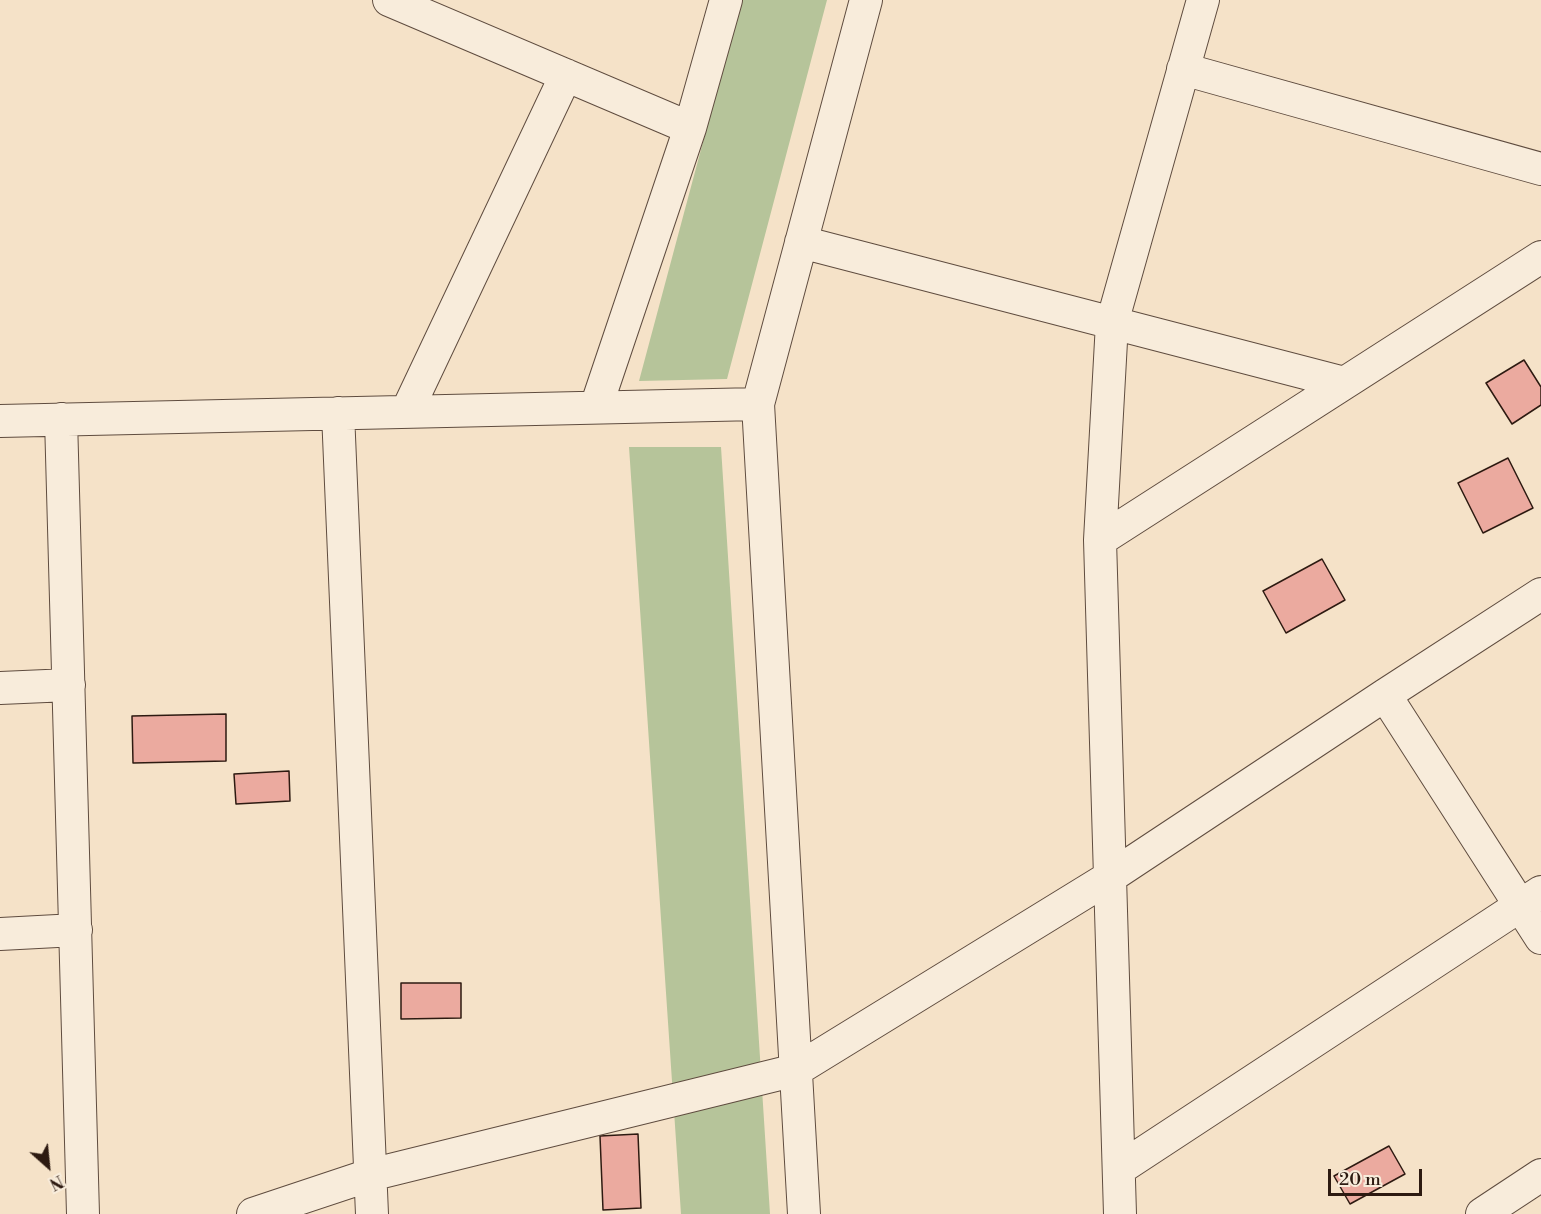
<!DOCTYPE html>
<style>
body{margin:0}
#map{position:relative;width:1541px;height:1214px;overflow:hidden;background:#f5e2c8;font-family:"Libre Bodoni",serif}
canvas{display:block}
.north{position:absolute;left:18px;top:1136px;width:60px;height:60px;-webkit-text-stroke:4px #f8ecdb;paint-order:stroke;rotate:153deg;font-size:16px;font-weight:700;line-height:24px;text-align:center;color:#2d1a11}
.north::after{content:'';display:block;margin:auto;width:21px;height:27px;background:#2d1a11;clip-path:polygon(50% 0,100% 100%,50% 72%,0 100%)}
.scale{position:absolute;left:1328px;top:1169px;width:94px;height:27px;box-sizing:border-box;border:3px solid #2d1a11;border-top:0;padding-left:8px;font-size:18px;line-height:21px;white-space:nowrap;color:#2d1a11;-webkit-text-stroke:4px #f8ecdb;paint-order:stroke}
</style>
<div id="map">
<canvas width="1541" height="1214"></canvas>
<div class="north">N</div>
<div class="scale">20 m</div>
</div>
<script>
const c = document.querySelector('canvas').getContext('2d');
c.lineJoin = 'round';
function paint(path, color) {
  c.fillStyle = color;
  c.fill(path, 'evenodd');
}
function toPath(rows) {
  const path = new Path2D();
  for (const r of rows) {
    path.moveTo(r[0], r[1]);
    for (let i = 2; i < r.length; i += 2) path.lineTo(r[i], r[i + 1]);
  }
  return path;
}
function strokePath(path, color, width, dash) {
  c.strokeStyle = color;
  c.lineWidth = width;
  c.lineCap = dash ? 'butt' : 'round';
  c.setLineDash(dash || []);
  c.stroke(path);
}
paint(toPath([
 [741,0,827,0,727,379,639,381],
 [629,447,721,447,770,1214,681,1214]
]), '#b6c49a');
const building = toPath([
 [1524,360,1541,387,1541,405,1512,424,1486,383,1524,360],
 [1508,458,1533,508,1483,533,1458,483,1508,458],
 [1322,559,1345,600,1286,633,1263,591,1322,559],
 [226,714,226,761,133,763,132,716,226,714],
 [289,771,290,801,236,804,234,774,289,771],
 [401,983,461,983,461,1018,401,1019,401,983],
 [638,1134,641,1208,603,1210,600,1136,638,1134],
 [1389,1146,1405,1174,1350,1204,1334,1176,1389,1146]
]);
paint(building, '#ebaa9f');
strokePath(building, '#2d1a11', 1.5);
const street = toPath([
 [389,0,690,128],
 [1183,69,1541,169],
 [801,242,1344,383],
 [596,407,690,128,726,0],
 [407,411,566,75],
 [338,413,372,1214],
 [61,419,83,1214],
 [0,421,758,404],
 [1100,540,1541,257],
 [0,688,69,685],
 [1385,695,1541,938],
 [0,934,76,930],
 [1119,1169,1541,892],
 [253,1214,370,1175,796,1070,1110,877,1385,695,1541,594],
 [804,1214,758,404,866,0],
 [1120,1214,1100,540,1112,323,1203,0],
 [1482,1214,1541,1175]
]);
strokePath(street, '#5f4c3f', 34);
strokePath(street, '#f8ecdb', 32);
</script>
